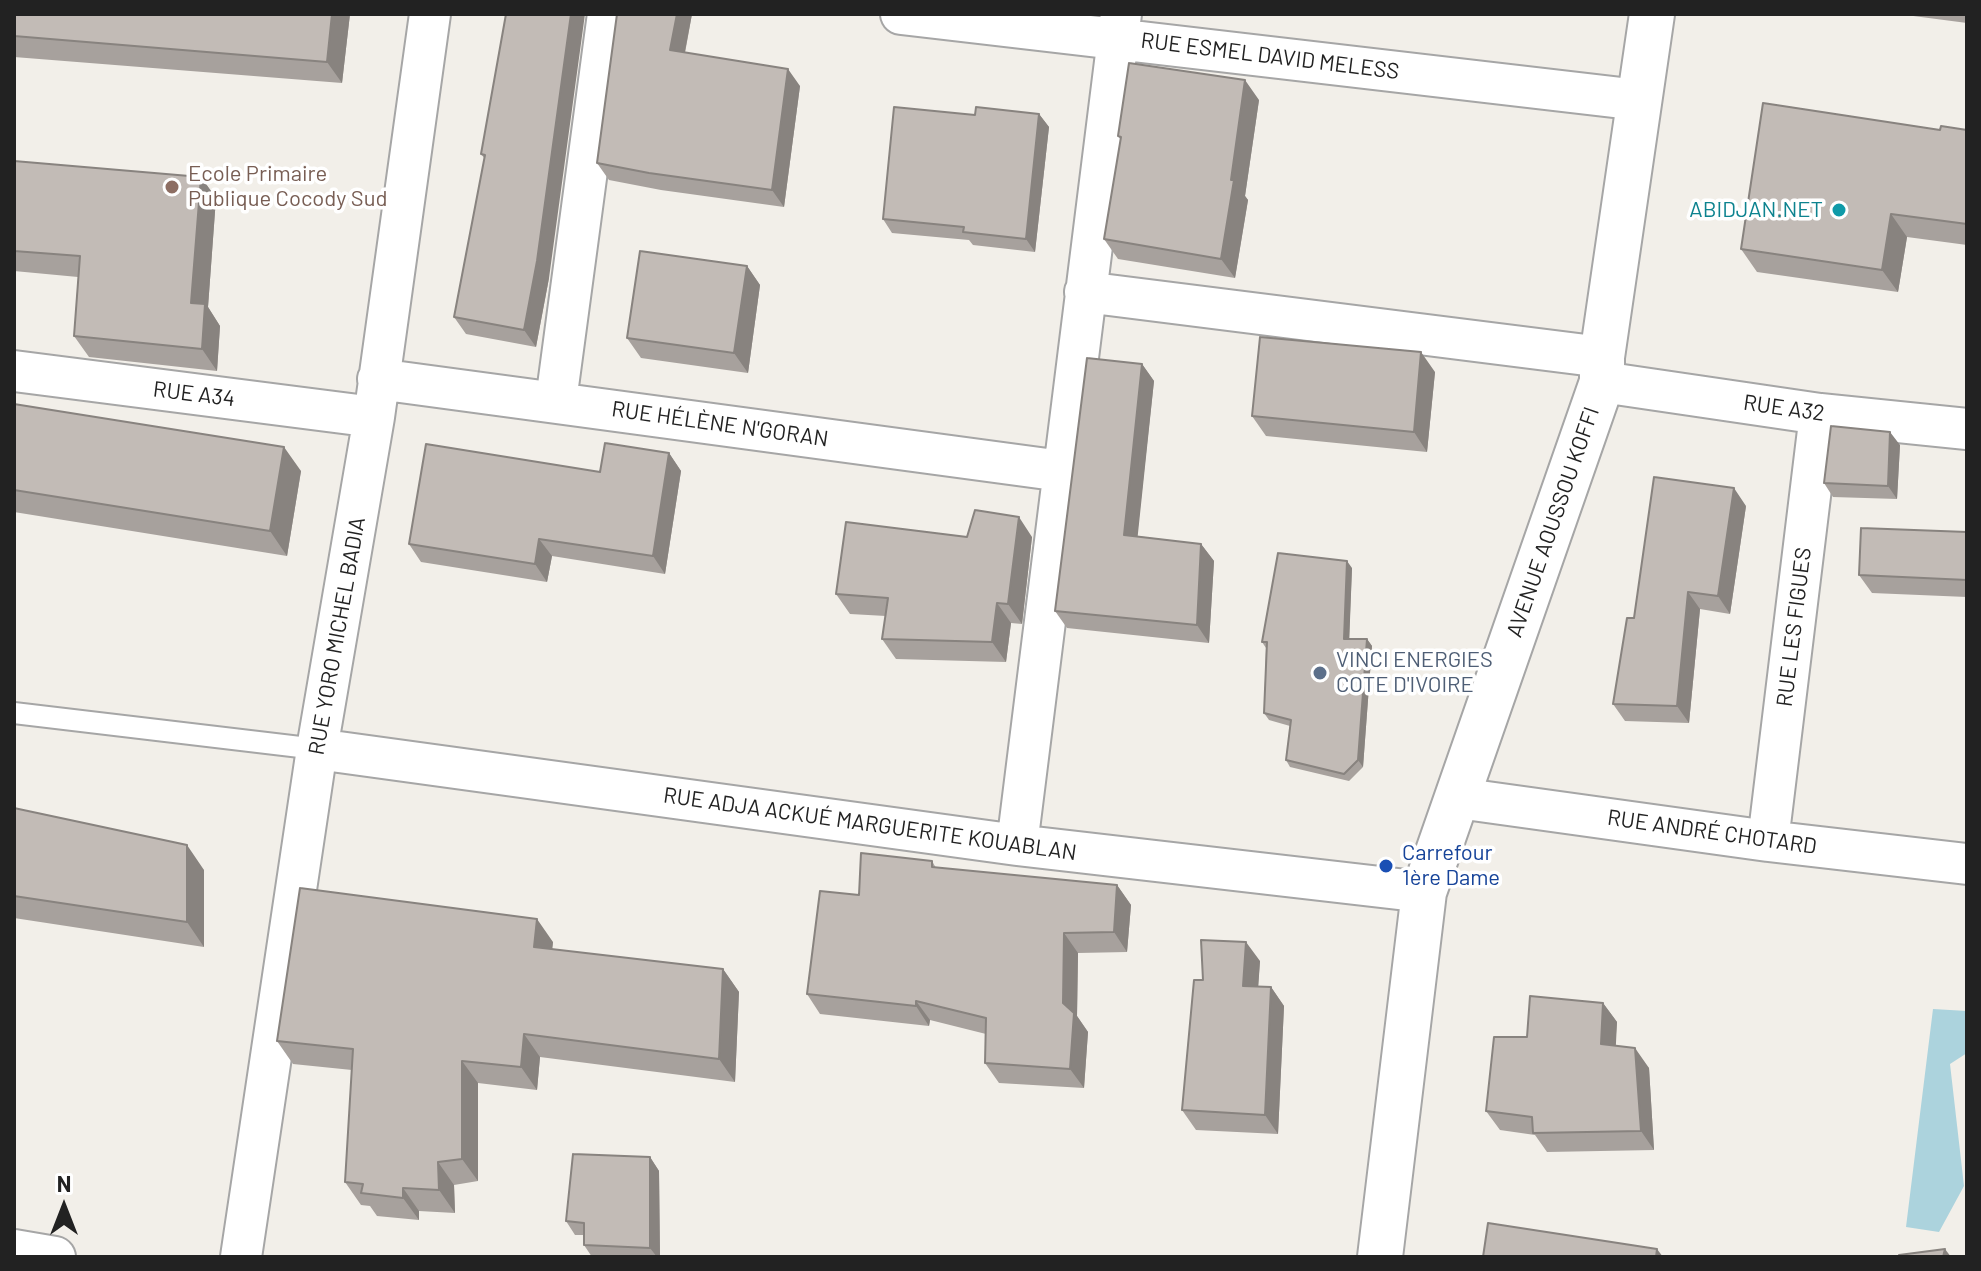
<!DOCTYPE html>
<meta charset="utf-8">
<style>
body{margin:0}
#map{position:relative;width:1981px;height:1271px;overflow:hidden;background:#f2efe9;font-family:Barlow,sans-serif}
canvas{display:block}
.frame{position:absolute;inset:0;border:16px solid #222;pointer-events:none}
.north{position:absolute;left:24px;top:1167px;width:80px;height:80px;-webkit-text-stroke:6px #fff;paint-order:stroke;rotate:0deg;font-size:22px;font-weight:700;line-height:32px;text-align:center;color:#222}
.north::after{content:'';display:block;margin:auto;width:28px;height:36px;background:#222;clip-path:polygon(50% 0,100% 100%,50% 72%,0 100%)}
</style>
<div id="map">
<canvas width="1981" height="1271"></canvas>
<div class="frame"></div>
<div class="north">N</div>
</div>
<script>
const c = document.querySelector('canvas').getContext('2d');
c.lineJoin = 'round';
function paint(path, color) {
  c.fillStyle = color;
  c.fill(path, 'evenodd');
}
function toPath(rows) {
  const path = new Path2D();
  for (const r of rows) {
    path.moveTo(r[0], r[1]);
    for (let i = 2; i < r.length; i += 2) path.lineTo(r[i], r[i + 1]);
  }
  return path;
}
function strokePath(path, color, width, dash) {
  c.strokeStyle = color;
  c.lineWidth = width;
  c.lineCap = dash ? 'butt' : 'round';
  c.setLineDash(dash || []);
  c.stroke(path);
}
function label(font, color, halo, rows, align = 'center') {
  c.font = font + ' Barlow,sans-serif';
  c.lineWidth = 7;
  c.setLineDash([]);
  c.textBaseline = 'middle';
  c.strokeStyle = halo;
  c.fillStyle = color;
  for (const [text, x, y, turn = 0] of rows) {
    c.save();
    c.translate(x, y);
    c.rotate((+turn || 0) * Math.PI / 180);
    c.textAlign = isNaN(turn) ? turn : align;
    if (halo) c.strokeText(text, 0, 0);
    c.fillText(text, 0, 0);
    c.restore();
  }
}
paint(toPath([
 [1933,1009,1967,1011,1967,1053,1950,1064,1964,1186,1939,1232,1906,1227]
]), '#acd3dd');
const service = toPath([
 [14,713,317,749]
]);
const minor = toPath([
 [901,14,1639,100],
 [1085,292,1602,357],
 [14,371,374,417],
 [378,379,1062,471],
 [1602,382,1820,414,1967,429],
 [556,401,608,14],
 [317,749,1017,845,1424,892],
 [1458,798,1768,841,1967,864],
 [1768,841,1820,414],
 [1017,845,1121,14],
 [14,1250,55,1257],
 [241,1257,317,749,374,417,430,14]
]);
const tertiary = toPath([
 [1380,1257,1424,892,1602,382,1602,357,1652,14]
]);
strokePath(service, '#a6a6a6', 24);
strokePath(minor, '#a6a6a6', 44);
strokePath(tertiary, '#a6a6a6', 48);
strokePath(service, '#fff', 20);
strokePath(minor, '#fff', 40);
strokePath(tertiary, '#fff', 44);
paint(toPath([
 [14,14,350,14,342,83,14,57],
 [506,14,549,278,536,347,466,334,454,317,485,159,481,154],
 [617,14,692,14,685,53,800,86,784,207,661,190,609,180,597,163],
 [1898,14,1967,14,1967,23],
 [1259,100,1245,196,1248,200,1235,278,1118,259,1104,239,1121,140,1118,136],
 [1039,114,1049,127,1035,252,973,245,969,240,892,233,883,219,975,115],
 [1940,130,1967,130,1967,245,1907,237,1898,292,1757,272,1741,249],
 [14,161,201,177,216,198,208,307,220,326,217,371,89,357,74,336,78,277,14,271],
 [747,266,760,285,748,373,641,358,627,338],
 [1142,364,1154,381,1137,536,1201,544,1214,561,1209,643,1067,628,1055,611],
 [1435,372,1427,452,1266,436,1252,416],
 [14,404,301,471,287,556,14,512],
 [1900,445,1897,499,1833,497,1824,483],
 [669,453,681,471,665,574,552,556,547,582,421,562,409,544],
 [1746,506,1730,614,1700,609,1689,723,1625,721,1613,704],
 [1967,532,1967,597,1872,593,1859,575],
 [967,537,1032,537,1022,624,1011,623,1006,662,896,659,882,639,886,616,850,614,836,594],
 [1352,568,1349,639,1367,639,1372,646,1363,767,1349,781,1290,767,1286,760,1290,726,1269,720,1264,713,1266,648,1262,642],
 [14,808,204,870,204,947,14,918],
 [932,861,936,868,1117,885,1131,905,1127,952,1078,953,1077,1016,1088,1032,1084,1088,999,1083,985,1063,986,1034,930,1020,929,1026,820,1014,807,994,859,895],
 [553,942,552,949,723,969,739,992,735,1082,540,1057,537,1090,478,1083,478,1181,454,1185,455,1213,419,1211,419,1220,377,1216,370,1206,361,1205,345,1182,352,1070,293,1064,277,1041],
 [1260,961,1258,986,1271,987,1284,1006,1278,1134,1196,1130,1182,1110,1203,980],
 [1603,1003,1617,1022,1615,1046,1649,1068,1654,1150,1547,1152,1535,1135,1500,1130,1486,1111,1527,1037],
 [650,1157,659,1171,660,1257,592,1257,584,1245,584,1235,575,1235,566,1221]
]), '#a7a19d');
paint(toPath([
 [332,14,350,14,342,83,327,62],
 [571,14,585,14,549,278,536,347,524,330],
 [677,14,692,14,682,67,670,50],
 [788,69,800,86,784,207,772,190],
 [1245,80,1259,100,1245,196,1248,200,1235,278,1221,259,1231,180],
 [1039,114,1049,127,1035,252,1026,239],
 [201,177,216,198,208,307,220,326,217,371,202,349,191,303],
 [1891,214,1907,237,1898,292,1882,270],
 [747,266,760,285,748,373,734,353],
 [1421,352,1435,372,1427,452,1414,432],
 [1142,364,1154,381,1136,552,1124,535],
 [1890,432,1900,445,1897,499,1888,486],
 [284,447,301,471,287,556,270,531],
 [669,453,681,471,665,574,653,556],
 [1734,488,1746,506,1730,614,1718,596],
 [1019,517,1032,537,1022,624,1008,604],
 [539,539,552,556,547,582,535,564],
 [1201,544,1214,561,1209,643,1197,625],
 [1347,561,1352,568,1349,646,1344,639],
 [1688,592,1700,609,1689,723,1677,706],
 [997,603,1011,623,1006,662,992,642],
 [1367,639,1372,646,1363,767,1358,760],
 [187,845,204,870,204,947,187,922],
 [1117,885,1131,905,1127,952,1114,932],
 [537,919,553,942,550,970,534,947],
 [1064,933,1078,953,1077,1016,1088,1032,1084,1088,1070,1069,1063,1003],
 [1246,942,1260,961,1257,1005,1243,986],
 [723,969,739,992,735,1082,719,1059],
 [1271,987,1284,1006,1278,1134,1265,1115],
 [916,1001,930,1020,929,1026,916,1006],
 [1603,1003,1617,1022,1615,1063,1601,1044],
 [524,1034,540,1057,537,1090,521,1067],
 [1635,1048,1649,1068,1654,1150,1641,1131],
 [462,1061,478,1083,478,1181,462,1159],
 [650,1157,659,1171,660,1257,657,1257,650,1248],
 [438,1162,454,1185,455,1213,439,1190],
 [403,1188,419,1211,419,1220,403,1198],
 [1657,1249,1663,1257,1656,1257],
 [1945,1249,1951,1257,1943,1257]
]), '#88837f');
const building = toPath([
 [14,14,332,14,327,62,14,36,14,14],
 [506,14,571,14,537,261,524,330,454,317,485,155,481,154,506,14],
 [617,14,677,14,670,50,788,69,772,190,649,173,597,163,617,14],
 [1129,63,1245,80,1231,180,1234,180,1221,259,1104,239,1121,137,1118,136,1129,63],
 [1763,103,1940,130,1941,126,1967,130,1967,224,1891,214,1882,270,1741,249,1763,103],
 [894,107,975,115,976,107,1039,114,1026,239,963,232,964,227,883,219,894,107],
 [14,161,201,177,191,303,205,304,202,349,74,336,80,256,14,251,14,161],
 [640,251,747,266,734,353,627,338,640,251],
 [1260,337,1421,352,1414,432,1252,416,1260,337],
 [1087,358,1142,364,1124,535,1201,544,1197,625,1055,611,1087,358],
 [14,404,284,447,270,531,14,490,14,404],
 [1831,426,1890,432,1888,486,1824,483,1831,426],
 [605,443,669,453,653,556,539,539,535,564,409,544,426,444,600,472,605,443],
 [1654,477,1734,488,1718,596,1688,592,1677,706,1613,704,1627,618,1634,618,1654,477],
 [975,510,1019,517,1008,604,997,603,992,642,882,639,888,598,836,594,846,522,967,537,975,510],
 [1861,528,1967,532,1967,580,1859,575,1861,528],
 [1278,553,1347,561,1344,639,1367,639,1358,760,1344,774,1286,760,1291,720,1264,713,1267,642,1262,642,1278,553],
 [14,808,187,845,187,922,14,896,14,808],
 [861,853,932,861,932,867,1117,885,1114,932,1064,933,1063,1003,1074,1013,1070,1069,985,1063,986,1018,916,1001,916,1006,807,994,820,891,859,895,861,853],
 [300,888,537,919,534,947,723,969,719,1059,524,1034,521,1067,462,1061,462,1159,438,1162,439,1190,403,1188,403,1198,361,1193,363,1184,345,1182,353,1049,277,1041,300,888],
 [1201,940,1246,942,1243,986,1271,987,1265,1115,1182,1110,1194,980,1203,980,1201,940],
 [1530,996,1603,1003,1601,1044,1635,1048,1641,1131,1533,1133,1532,1117,1486,1111,1494,1037,1527,1037,1530,996],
 [573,1154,650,1157,650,1248,584,1245,584,1223,566,1221,573,1154],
 [1488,1223,1657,1249,1656,1257,1483,1257,1488,1223],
 [1945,1249,1943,1257,1899,1257,1899,1255,1945,1249]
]);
paint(building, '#c2bbb6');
strokePath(building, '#88837f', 2);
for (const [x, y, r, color] of [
 [172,187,8,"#8d6e63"],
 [1839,210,8,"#0f9aa8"],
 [1320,673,8,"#5c6f8a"],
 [1386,866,8,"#1a4fb4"]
]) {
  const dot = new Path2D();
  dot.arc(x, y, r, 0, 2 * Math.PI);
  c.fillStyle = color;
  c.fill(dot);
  strokePath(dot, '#fff', 3);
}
label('22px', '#222', '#fff', [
 ["RUE ESMEL DAVID MELESS",1270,56,7],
 ["RUE A34",194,394,7],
 ["RUE A32",1784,408,8],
 ["RUE HÉLÈNE N'GORAN",720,424,8],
 ["AVENUE AOUSSOU KOFFI",1553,522,-71],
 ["RUE LES FIGUES",1794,627,-83],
 ["RUE YORO MICHEL BADIA",337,636,-80],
 ["RUE ADJA ACKUÉ MARGUERITE KOUABLAN",870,824,8],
 ["RUE ANDRÉ CHOTARD",1712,832,8]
]);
label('22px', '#785e54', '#fff', [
 ["Ecole Primaire",188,174],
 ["Publique Cocody Sud",188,199]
], 'left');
label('22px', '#0d838f', '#fff', [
 ["ABIDJAN.NET",1823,210]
], 'right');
label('22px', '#4e5e75', '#fff', [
 ["VINCI ENERGIES",1336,660],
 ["COTE D'IVOIRE",1336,685]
], 'left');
label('22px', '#164399', '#fff', [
 ["Carrefour",1402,853],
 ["1ère Dame",1402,878]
], 'left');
</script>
